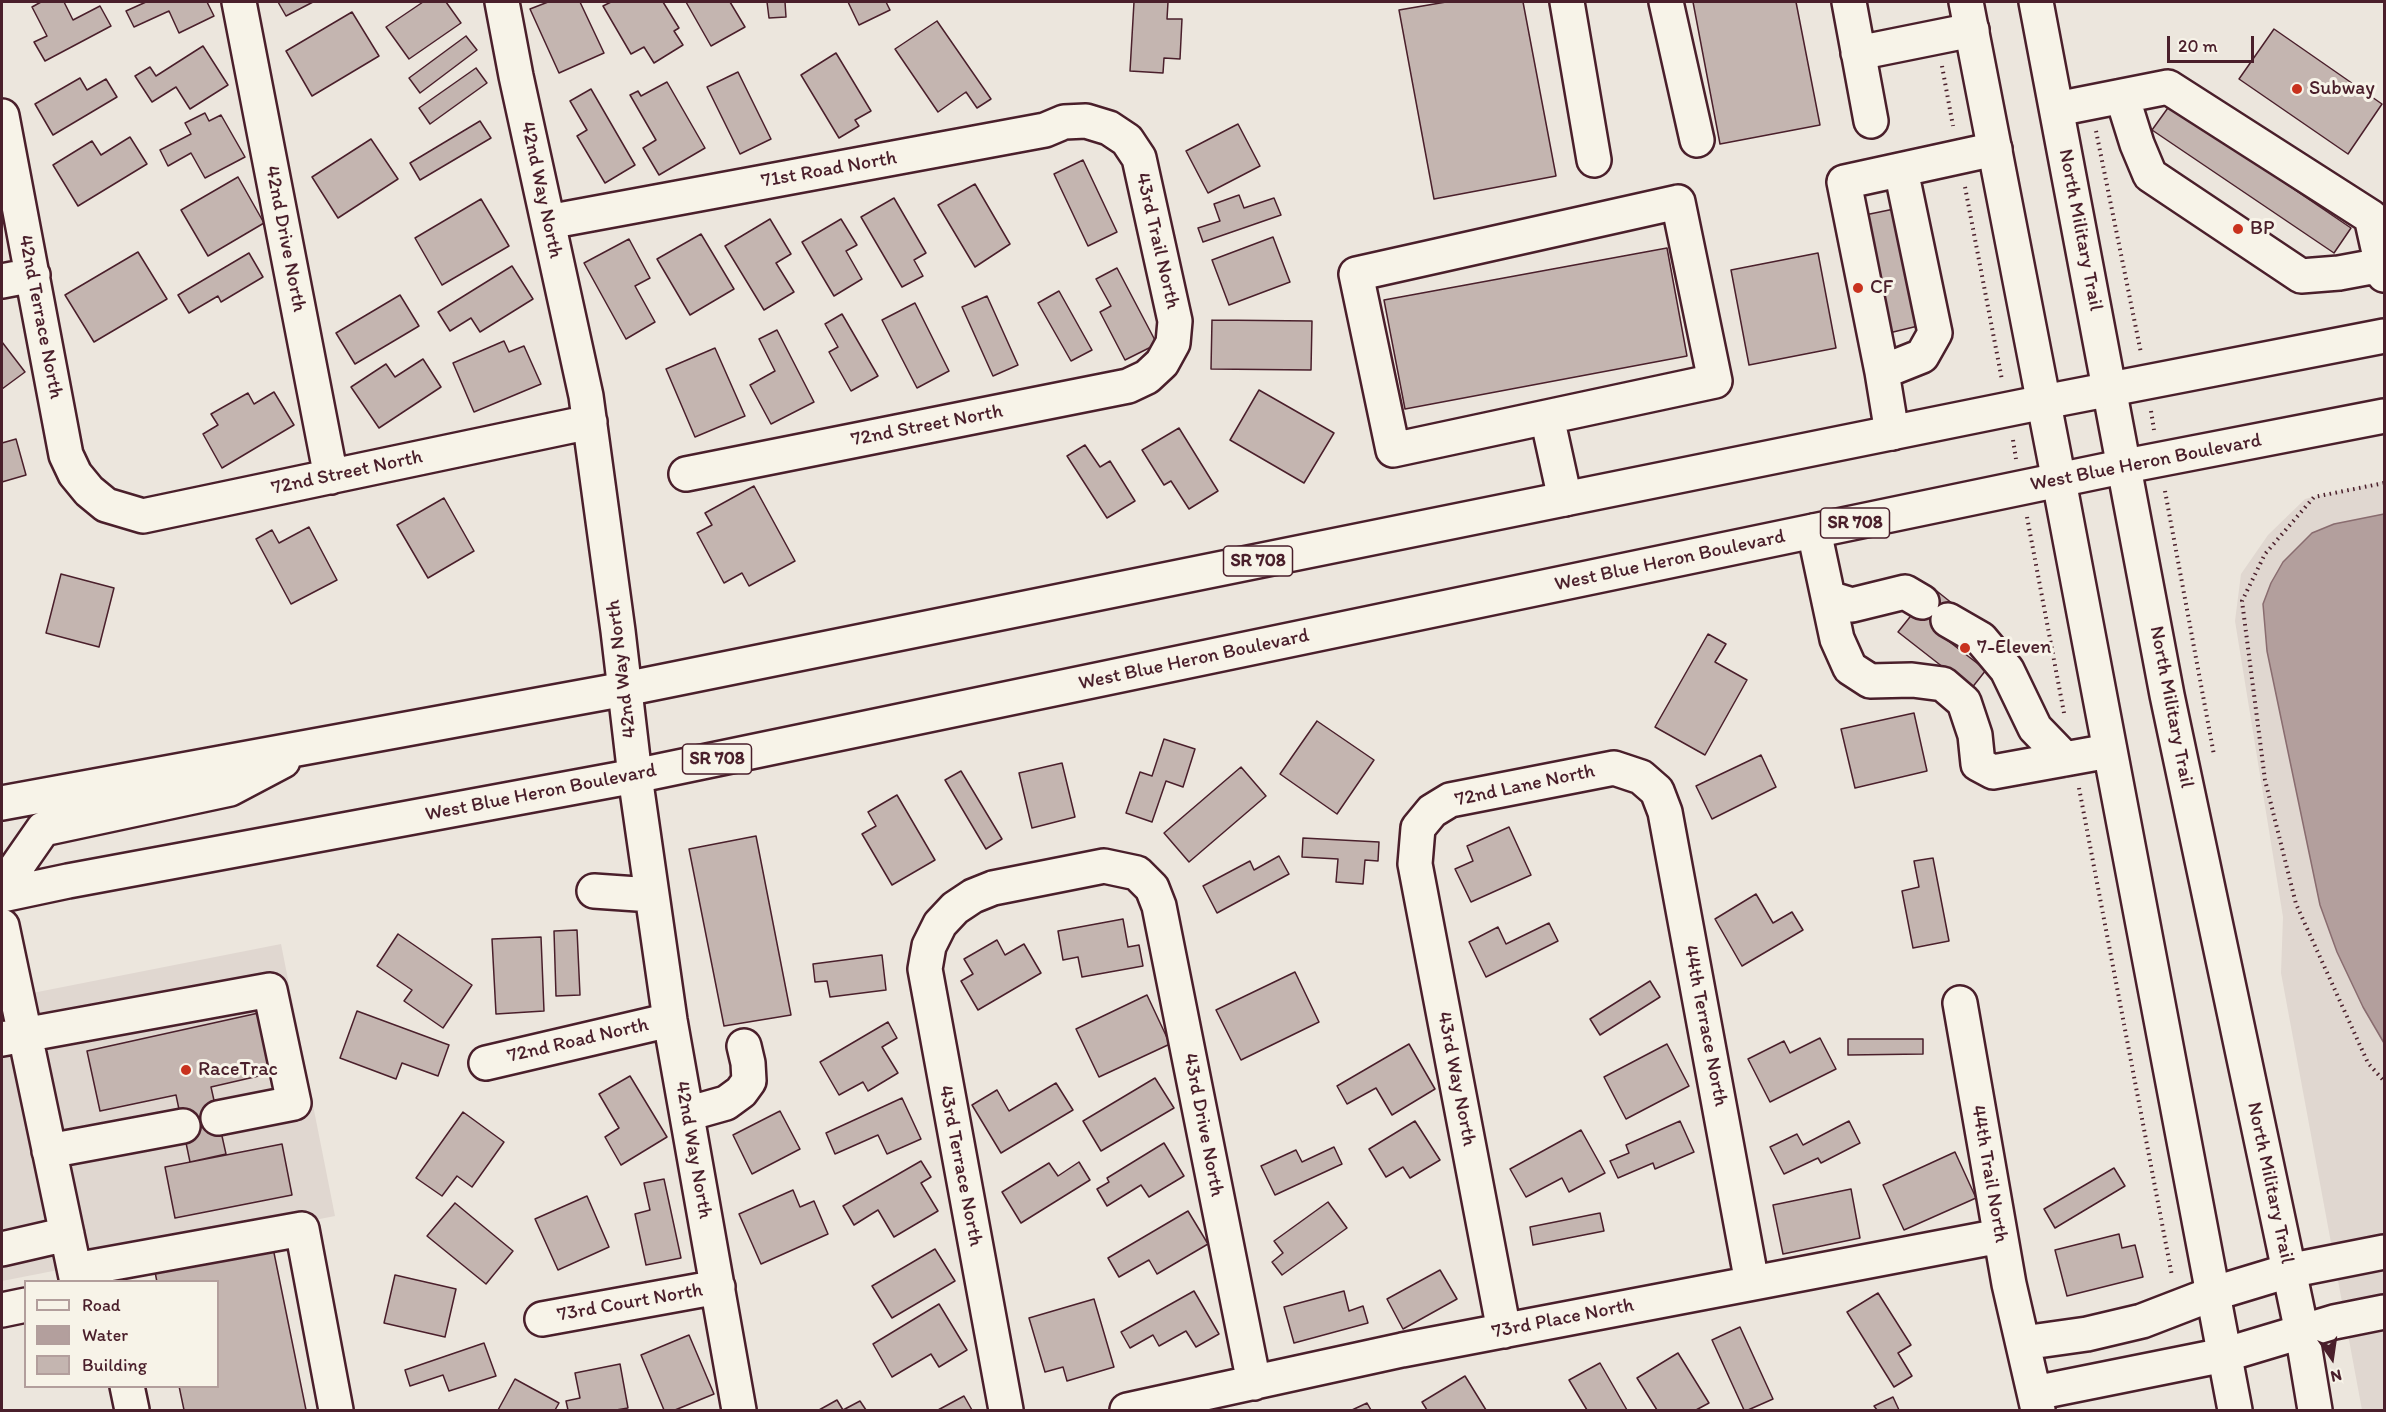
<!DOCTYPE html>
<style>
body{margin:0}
#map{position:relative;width:2386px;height:1412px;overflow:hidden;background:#ece6dd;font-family:Itim,sans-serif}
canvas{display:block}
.frame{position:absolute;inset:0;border:3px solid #4a1f2b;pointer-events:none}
.legend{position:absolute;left:24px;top:1280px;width:195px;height:108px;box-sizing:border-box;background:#f7f3e8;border:2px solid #b29e9c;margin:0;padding:8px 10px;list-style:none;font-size:18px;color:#4a1f2b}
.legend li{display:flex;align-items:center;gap:12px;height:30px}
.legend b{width:30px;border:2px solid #b29e9c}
.north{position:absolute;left:2302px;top:1328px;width:60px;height:60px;-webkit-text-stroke:4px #f7f3e8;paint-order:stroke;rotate:167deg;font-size:16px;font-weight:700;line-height:24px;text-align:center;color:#4a1f2b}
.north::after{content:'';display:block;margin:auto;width:21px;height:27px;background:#4a1f2b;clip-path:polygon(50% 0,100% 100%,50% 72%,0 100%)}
.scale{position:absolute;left:2167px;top:36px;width:87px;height:27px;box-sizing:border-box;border:3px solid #4a1f2b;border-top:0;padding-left:8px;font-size:18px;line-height:21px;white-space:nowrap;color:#4a1f2b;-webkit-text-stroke:4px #f7f3e8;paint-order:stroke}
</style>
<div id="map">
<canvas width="2386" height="1412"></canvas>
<div class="frame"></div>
<ul class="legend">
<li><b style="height:8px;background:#f7f3e8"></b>Road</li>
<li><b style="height:16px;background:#b39f9d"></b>Water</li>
<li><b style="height:16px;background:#c4b5b0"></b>Building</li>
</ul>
<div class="north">N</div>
<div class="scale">20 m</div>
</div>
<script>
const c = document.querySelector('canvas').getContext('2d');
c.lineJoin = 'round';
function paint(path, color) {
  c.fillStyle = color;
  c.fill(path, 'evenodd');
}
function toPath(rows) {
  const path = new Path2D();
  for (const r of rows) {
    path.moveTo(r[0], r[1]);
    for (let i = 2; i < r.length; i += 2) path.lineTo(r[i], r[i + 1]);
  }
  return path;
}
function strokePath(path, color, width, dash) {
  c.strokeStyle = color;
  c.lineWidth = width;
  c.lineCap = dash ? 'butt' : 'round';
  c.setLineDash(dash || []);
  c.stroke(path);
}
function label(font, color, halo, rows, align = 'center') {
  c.font = font + ' Itim,sans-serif';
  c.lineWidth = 6;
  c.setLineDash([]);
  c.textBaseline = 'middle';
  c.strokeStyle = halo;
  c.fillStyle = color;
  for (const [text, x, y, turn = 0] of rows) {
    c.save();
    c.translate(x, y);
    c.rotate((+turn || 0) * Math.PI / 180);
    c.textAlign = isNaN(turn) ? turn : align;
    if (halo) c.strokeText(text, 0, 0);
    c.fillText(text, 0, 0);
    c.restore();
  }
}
paint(toPath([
 [2384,481,2384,1410,2362,1410,2281,973,2283,917,2235,621,2241,574,2268,535,2305,499],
 [281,944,335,1216,2,1281,2,999]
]), '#e0d7d0');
const water = toPath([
 [2384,514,2384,1043,2363,1007,2337,952,2320,905,2267,651,2263,604,2271,583,2283,562,2312,533,2334,524,2384,514]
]);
paint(water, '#b39f9d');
strokePath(water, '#896c6f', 1.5);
const building = toPath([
 [41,2,64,2,73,20,100,6,111,26,45,61,34,42,47,36,32,7,41,2],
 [146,2,207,2,214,16,179,33,169,11,134,27,126,11,146,2],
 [278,2,313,2,286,16,278,2],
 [423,2,446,2,461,23,409,59,386,27,423,2],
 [548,2,580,2,604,53,559,73,530,9,548,2],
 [611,2,663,2,679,28,674,31,683,45,654,63,644,47,631,54,603,6,611,2],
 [686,2,730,2,745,27,711,46,686,2],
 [767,2,785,2,786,17,769,18,767,2],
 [848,2,886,2,890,10,859,25,848,2],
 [1134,2,1168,2,1167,19,1182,19,1180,59,1164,58,1163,73,1130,71,1134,2],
 [1446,2,1523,2,1556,176,1434,199,1399,10,1446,2],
 [1693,2,1796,2,1820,125,1720,144,1693,2],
 [352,12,379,56,312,96,286,51,352,12],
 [937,21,991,99,977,108,966,92,938,112,895,49,937,21],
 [2274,29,2382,104,2348,154,2239,79,2274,29],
 [466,36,477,50,420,93,409,78,466,36],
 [203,46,228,85,190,109,176,87,152,102,135,76,150,67,156,76,203,46],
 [836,53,871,111,855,120,859,126,839,138,801,75,836,53],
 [476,68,487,83,430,124,419,108,476,68],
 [738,72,771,139,740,154,707,87,738,72],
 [80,78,87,90,106,79,117,97,53,135,35,104,80,78],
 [667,82,705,148,659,175,643,148,656,140,630,95,638,91,641,96,667,82],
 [591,89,635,165,605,183,577,136,587,130,570,101,591,89],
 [2170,105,2351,228,2334,253,2152,130,2170,105],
 [205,113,209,121,221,115,245,157,205,178,191,153,168,166,160,150,191,134,185,123,205,113],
 [480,121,491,138,420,180,410,163,480,121],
 [1238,124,1260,166,1208,193,1186,151,1238,124],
 [130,137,147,164,78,206,53,165,92,141,101,155,130,137],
 [371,139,398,179,338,218,312,177,371,139],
 [1083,160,1117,232,1088,246,1054,174,1083,160],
 [238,177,264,223,208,256,181,210,238,177],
 [975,184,1010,244,975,267,938,205,975,184],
 [1239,195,1244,208,1274,198,1281,215,1203,242,1198,228,1220,221,1214,204,1239,195],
 [894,198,926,253,914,260,923,276,902,287,861,217,894,198],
 [481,199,509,246,442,285,415,238,481,199],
 [1894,209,1918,326,1889,333,1865,215,1894,209],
 [770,219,791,254,776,263,794,292,764,310,725,246,770,219],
 [841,219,857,245,846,251,862,279,834,296,802,242,841,219],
 [701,234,734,289,690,315,657,259,701,234],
 [1273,237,1290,282,1229,305,1212,260,1273,237],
 [629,239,650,278,635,286,655,322,626,339,584,263,629,239],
 [1667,248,1687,356,1405,409,1384,300,1667,248],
 [138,252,167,299,94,342,65,295,138,252],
 [249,253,263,277,221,302,218,296,189,313,178,295,249,253],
 [1818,253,1836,348,1749,365,1731,270,1818,253],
 [512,266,533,299,480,332,471,318,450,331,438,312,512,266],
 [1117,268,1157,344,1125,360,1100,312,1111,306,1096,279,1117,268],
 [1059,291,1092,350,1071,361,1038,303,1059,291],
 [400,295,419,326,355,364,336,333,400,295],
 [987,296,1018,365,993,376,962,307,987,296],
 [915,303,949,371,917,388,882,320,915,303],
 [842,314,878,376,851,391,829,352,838,347,825,324,842,314],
 [1212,320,1312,321,1311,370,1211,369,1212,320],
 [777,330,814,402,771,424,750,385,775,371,759,339,777,330],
 [504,341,509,352,524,346,541,384,474,412,453,363,504,341],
 [2,342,25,372,2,389,2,342],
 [715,348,745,416,695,437,666,369,715,348],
 [423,359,441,387,379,428,351,387,386,364,395,377,423,359],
 [1259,390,1334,433,1304,483,1230,440,1259,390],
 [274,392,294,425,222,468,203,434,218,425,211,414,248,393,254,404,274,392],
 [1179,428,1218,491,1189,509,1171,481,1164,485,1142,450,1179,428],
 [16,439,26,475,2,482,2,443,16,439],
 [1085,445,1100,467,1110,461,1135,501,1107,518,1067,456,1085,445],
 [754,486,795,561,749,586,742,573,724,583,697,533,712,525,705,513,754,486],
 [444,498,474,551,428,578,397,525,444,498],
 [309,527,337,580,291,604,256,539,272,530,279,543,309,527],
 [61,574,114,588,99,647,46,633,61,574],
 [1933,588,1958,608,1938,633,1986,670,1971,689,1898,632,1933,588],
 [1708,634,1726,644,1715,662,1747,680,1705,755,1655,727,1708,634],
 [1914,713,1927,771,1855,788,1841,729,1914,713],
 [1317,721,1374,760,1337,814,1280,774,1317,721],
 [1164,739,1195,749,1183,787,1166,781,1152,822,1126,813,1140,772,1152,776,1164,739],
 [1761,755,1776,787,1712,819,1696,786,1761,755],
 [1062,763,1075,817,1032,828,1019,773,1062,763],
 [1241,767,1266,796,1189,862,1164,833,1241,767],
 [961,771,1002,839,986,849,945,780,961,771],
 [897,795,935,860,892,885,862,834,876,826,868,812,897,795],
 [1509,827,1531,875,1471,902,1455,869,1473,861,1467,846,1509,827],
 [756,836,791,1015,724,1026,689,849,756,836],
 [1303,838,1379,842,1378,861,1365,860,1363,884,1336,882,1338,859,1302,857,1303,838],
 [1279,856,1289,874,1217,913,1203,886,1250,861,1254,870,1279,856],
 [1933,858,1949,941,1913,948,1902,891,1919,887,1914,861,1933,858],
 [1756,894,1773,923,1792,912,1803,930,1742,966,1715,919,1756,894],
 [1123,919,1128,947,1139,945,1143,966,1082,977,1078,957,1063,960,1058,931,1123,919],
 [1549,923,1558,941,1486,977,1469,942,1498,927,1506,944,1549,923],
 [577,930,580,995,556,996,554,931,577,930],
 [398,934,472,985,443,1028,404,1001,412,990,377,966,398,934],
 [541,937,544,1011,496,1014,492,939,541,937],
 [997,940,1005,955,1024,944,1041,973,978,1010,961,981,973,974,964,959,997,940],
 [882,955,886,990,830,997,827,981,815,982,813,964,882,955],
 [1295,972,1319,1022,1241,1060,1216,1010,1295,972],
 [1650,981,1660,997,1600,1035,1590,1019,1650,981],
 [1147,995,1170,1044,1099,1077,1076,1029,1147,995],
 [357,1011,449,1045,438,1076,402,1063,396,1079,340,1058,357,1011],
 [263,1012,276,1072,211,1087,226,1154,190,1162,176,1095,100,1111,87,1051,263,1012],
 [888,1022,897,1038,882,1047,898,1073,868,1091,863,1082,839,1095,820,1062,888,1022],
 [1820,1038,1836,1069,1770,1102,1748,1059,1784,1041,1790,1053,1820,1038],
 [1848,1039,1923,1039,1923,1054,1848,1055,1848,1039],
 [1409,1044,1435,1089,1392,1115,1376,1088,1347,1104,1337,1086,1409,1044],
 [1667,1044,1689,1086,1626,1119,1604,1077,1667,1044],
 [630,1076,667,1137,621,1165,605,1137,619,1128,599,1094,630,1076],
 [1155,1078,1174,1108,1101,1151,1083,1121,1155,1078],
 [1056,1083,1073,1110,1001,1153,972,1105,997,1090,1009,1111,1056,1083],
 [902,1098,921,1139,887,1154,878,1135,835,1154,826,1133,902,1098],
 [780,1111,800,1149,752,1174,733,1135,780,1111],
 [463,1112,504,1142,472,1187,457,1176,442,1196,416,1178,463,1112],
 [1415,1121,1440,1160,1410,1178,1403,1167,1386,1177,1369,1149,1415,1121],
 [1680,1121,1694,1152,1655,1169,1653,1163,1618,1178,1610,1161,1629,1153,1626,1145,1680,1121],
 [1849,1121,1860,1143,1821,1163,1818,1158,1784,1174,1770,1147,1797,1134,1803,1145,1849,1121],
 [1581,1130,1605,1173,1569,1192,1562,1178,1526,1197,1510,1169,1581,1130],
 [1164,1143,1184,1176,1149,1197,1141,1185,1107,1206,1097,1189,1109,1182,1107,1178,1164,1143],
 [282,1144,292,1195,175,1218,165,1167,282,1144],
 [1334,1147,1342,1164,1275,1195,1261,1166,1296,1150,1302,1162,1334,1147],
 [1955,1152,1976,1198,1904,1230,1883,1185,1955,1152],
 [921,1161,931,1177,921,1183,938,1211,894,1237,878,1210,854,1225,843,1206,921,1161],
 [1079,1162,1090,1180,1021,1223,1002,1192,1049,1163,1058,1176,1079,1162],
 [2114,1168,2125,1186,2055,1228,2044,1209,2114,1168],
 [664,1179,681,1258,646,1265,635,1214,650,1210,644,1183,664,1179],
 [1851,1189,1860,1238,1783,1254,1773,1205,1851,1189],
 [793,1190,800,1207,814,1201,828,1234,761,1264,739,1214,793,1190],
 [587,1196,609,1247,558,1270,535,1219,587,1196],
 [1328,1202,1347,1228,1282,1275,1272,1262,1283,1253,1274,1241,1328,1202],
 [455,1203,513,1251,486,1284,427,1236,455,1203],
 [1188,1211,1208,1244,1157,1274,1149,1260,1119,1277,1108,1258,1188,1211],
 [1600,1213,1604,1231,1533,1245,1530,1227,1600,1213],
 [2119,1234,2122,1248,2135,1245,2143,1277,2067,1296,2055,1250,2119,1234],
 [273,1248,306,1410,184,1410,179,1386,218,1386,218,1282,157,1282,155,1272,273,1248],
 [935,1249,955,1281,892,1318,872,1286,935,1249],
 [1440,1270,1457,1299,1403,1329,1387,1299,1440,1270],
 [395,1275,456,1289,445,1337,384,1323,395,1275],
 [1194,1291,1219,1334,1196,1347,1186,1331,1159,1346,1153,1335,1130,1348,1121,1332,1194,1291],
 [1344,1291,1349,1311,1363,1306,1368,1323,1294,1343,1284,1307,1344,1291],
 [1878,1293,1911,1345,1898,1353,1912,1376,1894,1387,1847,1312,1878,1293],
 [1094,1299,1114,1367,1067,1381,1063,1367,1045,1372,1029,1318,1094,1299],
 [939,1304,967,1350,939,1367,931,1354,892,1377,873,1344,939,1304],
 [1740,1327,1773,1399,1748,1410,1744,1410,1712,1340,1740,1327],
 [689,1335,714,1394,675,1410,664,1410,641,1355,689,1335],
 [484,1343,496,1376,449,1391,443,1375,410,1386,405,1370,484,1343],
 [1678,1353,1709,1403,1696,1410,1657,1410,1637,1378,1678,1353],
 [1600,1363,1627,1410,1587,1410,1569,1380,1600,1363],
 [620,1364,628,1408,616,1410,568,1410,566,1401,580,1398,575,1373,620,1364],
 [1465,1376,1486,1410,1427,1410,1422,1402,1465,1376],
 [515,1379,559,1403,555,1410,498,1410,515,1379],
 [964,1396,972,1410,938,1410,964,1396],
 [1893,1397,1899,1410,1877,1410,1874,1406,1893,1397],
 [837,1400,843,1410,819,1410,837,1400],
 [860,1401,866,1410,843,1410,860,1401],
 [1367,1403,1371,1410,1352,1410,1367,1403]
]);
paint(building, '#c4b5b0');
strokePath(building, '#4a1f2b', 1.5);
const minor = toPath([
 [239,2,331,477],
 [502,2,516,76,586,396,618,631,635,776,670,1020,739,1410],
 [1567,2,1594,160],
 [1666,2,1697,140],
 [1849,2,1871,121],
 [1858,53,1972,30],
 [2122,96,2137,144,2150,175,2301,276,2339,273,2382,265],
 [2057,109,2168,87,2371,217,2384,275],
 [2,116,66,455,75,474,89,491,106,505,143,516,590,422],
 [548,222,1045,130,1064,122,1086,121,1109,128,1127,140,1139,158,1175,321,1173,343,1162,363,1147,377,1128,386,686,474],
 [2,281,33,275],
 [1882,372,1922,356,1935,333,1901,170],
 [1547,417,1715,381,1678,202,1356,274,1393,450,1547,417,1565,499],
 [1892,433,1882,372,1844,182,1995,149],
 [1814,531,1837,639,1850,668,1870,681,1912,680,1943,684,1964,702,1975,735,1978,764,1993,772,2109,751],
 [1829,598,1852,605,1905,592,1922,602],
 [1948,620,1981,639,2007,670,2035,728,2065,759],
 [594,891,652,895],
 [2,926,77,1282],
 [1960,1003,2009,1284,2038,1410],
 [2,1039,270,990,294,1103,218,1118],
 [486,1063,670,1020],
 [687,1114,726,1103,741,1092,749,1081,748,1063,744,1046],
 [49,1151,183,1126],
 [2,1249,67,1234],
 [75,1270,302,1229,336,1410],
 [2,1310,26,1305],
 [542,1319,718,1287],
 [1504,1331,1415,864,1418,828,1432,811,1450,800,1614,768,1641,777,1657,791,1665,812,1752,1283],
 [2023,1343,2087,1334,2142,1321,2212,1294,2288,1271,2384,1252],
 [127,1386,132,1410],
 [2035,1393,2224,1355,2334,1322,2384,1312],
 [1006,1410,925,969,929,946,940,924,955,908,973,896,993,888,1104,866,1137,873,1152,888,1159,906,1254,1383],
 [1127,1410,1402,1350,2000,1236]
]);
const major = toPath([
 [1966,2,2059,481,2235,1410],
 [2036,2,2167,695,2302,1332,2315,1410]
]);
const highway = toPath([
 [2,803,625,689,2044,402,2384,336],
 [2,888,43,829,230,789,283,761],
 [2,895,68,881,635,776,2126,466,2384,416]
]);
strokePath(minor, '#4a1f2b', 38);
strokePath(major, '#4a1f2b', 38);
strokePath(highway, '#4a1f2b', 38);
strokePath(toPath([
 [1942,66,1953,126],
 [2096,131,2141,353],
 [1965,187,2002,380],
 [2151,411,2154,430],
 [2013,440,2016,459],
 [2384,483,2314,497,2265,554,2242,601,2265,780,2296,904,2368,1063,2384,1081],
 [2165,491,2214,755],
 [2027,517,2064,713],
 [2079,788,2172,1276]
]), '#4a1f2b', 4, [1.5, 4.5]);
strokePath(minor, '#f7f3e8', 33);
strokePath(major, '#f7f3e8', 33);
strokePath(highway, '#f7f3e8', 33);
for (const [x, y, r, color] of [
 [2297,89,6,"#c8321e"],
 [2238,229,6,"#c8321e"],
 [1858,288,6,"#c8321e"],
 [1965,648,6,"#c8321e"],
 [186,1070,6,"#c8321e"]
]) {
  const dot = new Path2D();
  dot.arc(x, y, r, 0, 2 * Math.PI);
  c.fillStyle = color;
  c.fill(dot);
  strokePath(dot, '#f7f3e8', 2);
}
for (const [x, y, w] of [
 [1855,523,69],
 [1258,561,69],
 [717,759,69]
]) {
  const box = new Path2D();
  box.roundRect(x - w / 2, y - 15, w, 30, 4.5);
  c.fillStyle = '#f7f3e8';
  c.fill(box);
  strokePath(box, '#4a1f2b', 1.5);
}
label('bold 18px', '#4a1f2b', null, [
 ["SR 708",1855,523],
 ["SR 708",1258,561],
 ["SR 708",717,759]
]);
label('20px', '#4a1f2b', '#f7f3e8', [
 ["Subway",2309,89],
 ["BP",2250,229],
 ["CF",1870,288],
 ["7-Eleven",1977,648],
 ["RaceTrac",198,1070]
], 'left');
label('20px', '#4a1f2b', '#f7f3e8', [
 ["71st Road North",829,170,-10],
 ["42nd Way North",541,190,78],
 ["North Military Trail",2080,230,79],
 ["42nd Drive North",285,239,79],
 ["43rd Trail North",1157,241,77],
 ["42nd Terrace North",40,317,79],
 ["72nd Street North",927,426,-11],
 ["West Blue Heron Boulevard",2146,463,-11],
 ["72nd Street North",347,473,-12],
 ["West Blue Heron Boulevard",1670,561,-12],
 ["West Blue Heron Boulevard",1194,660,-12],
 ["42nd Way North",622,669,-97],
 ["North Military Trail",2171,707,79],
 ["72nd Lane North",1525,786,-12],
 ["West Blue Heron Boulevard",541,793,-11],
 ["44th Terrace North",1705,1026,79],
 ["72nd Road North",578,1041,-13],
 ["43rd Way North",1456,1079,79],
 ["43rd Drive North",1203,1125,79],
 ["42nd Way North",693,1150,80],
 ["43rd Terrace North",960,1166,79],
 ["44th Trail North",1989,1174,80],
 ["North Military Trail",2270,1183,78],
 ["73rd Court North",630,1303,-10],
 ["73rd Place North",1563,1319,-11]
]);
</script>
